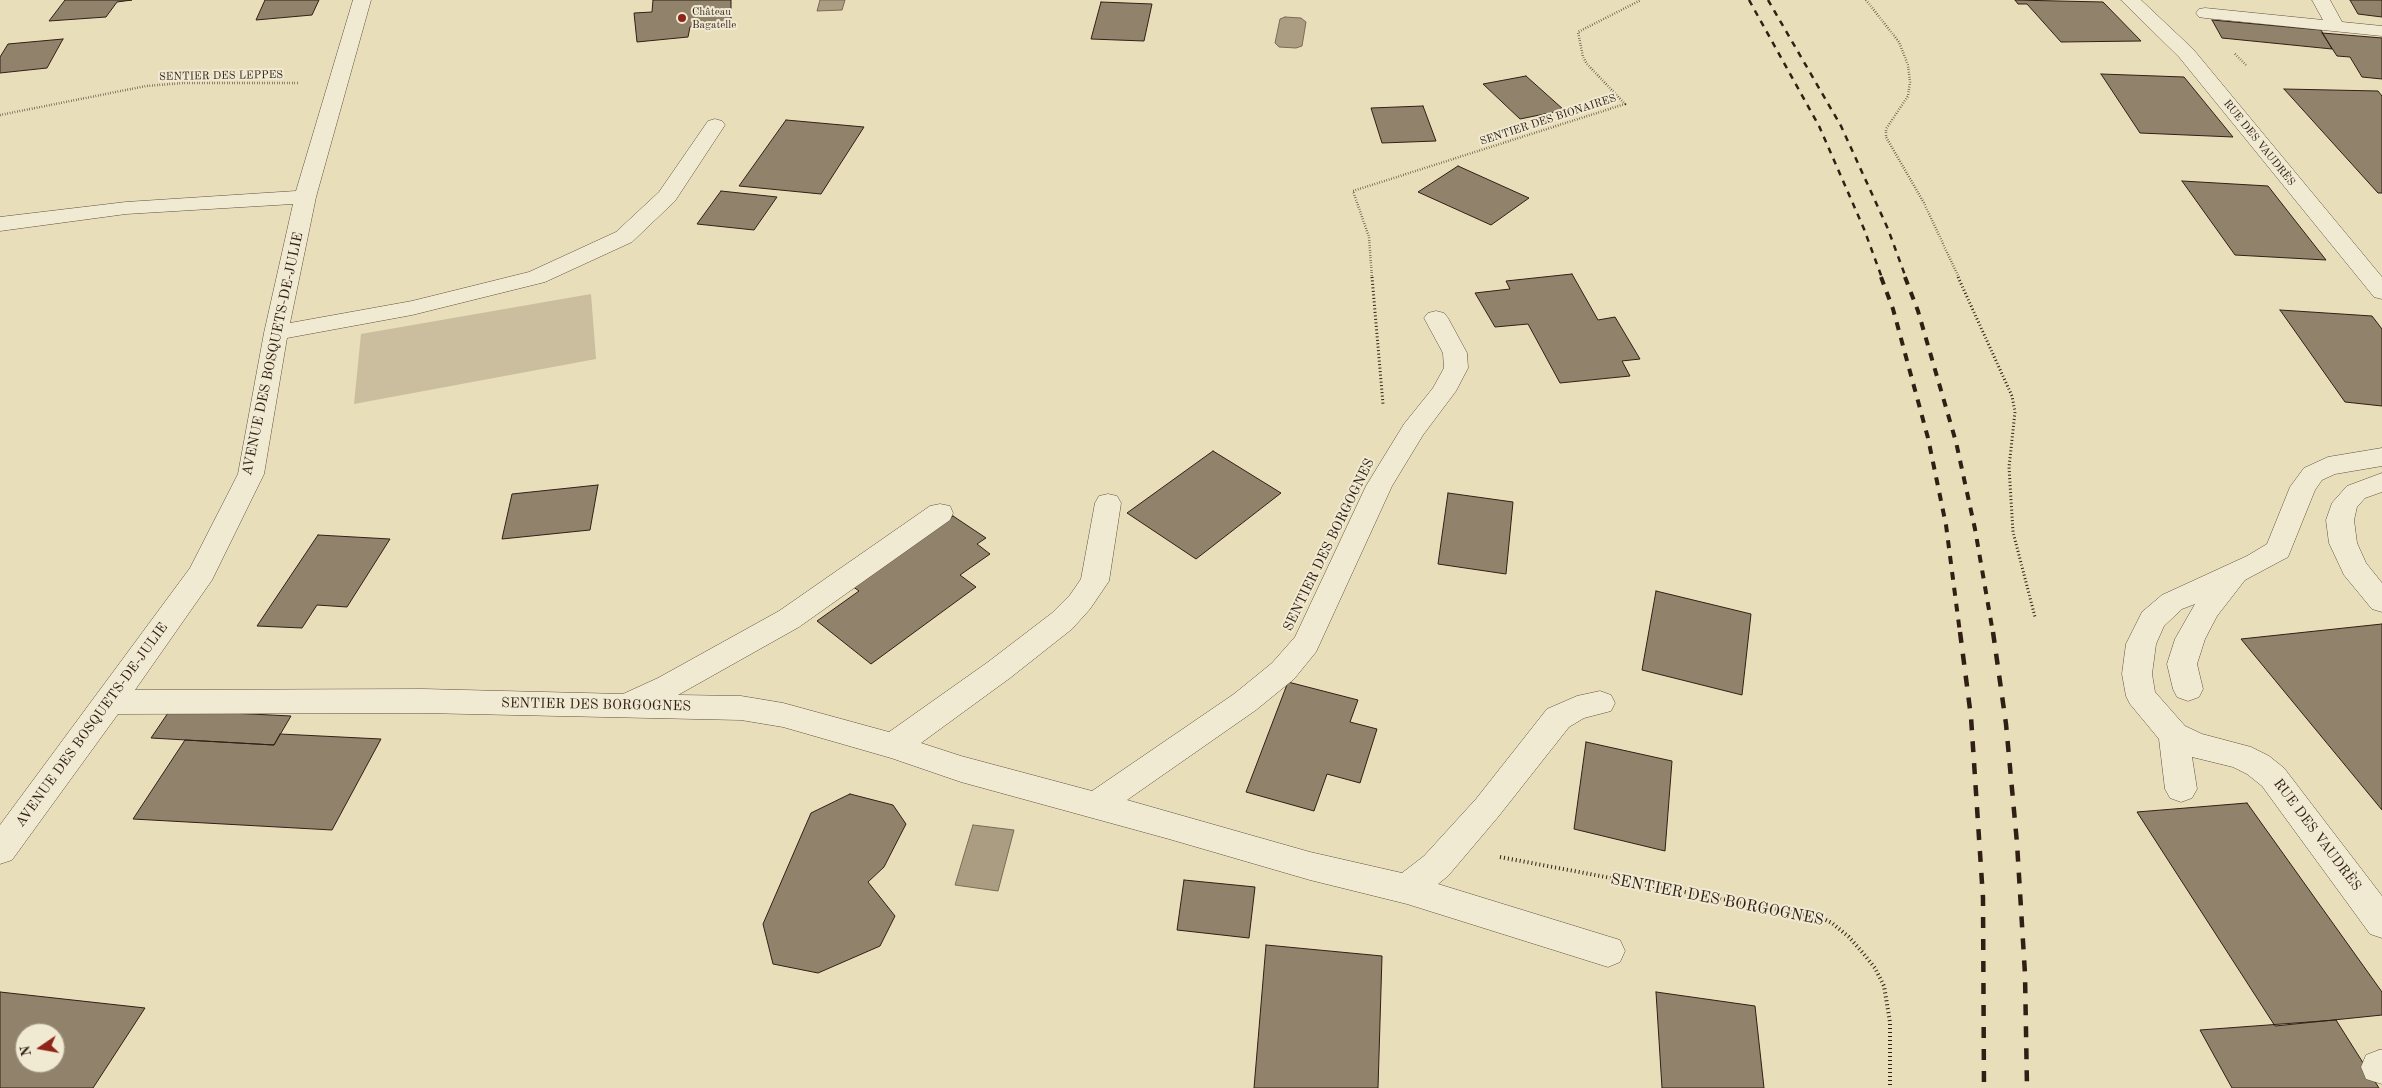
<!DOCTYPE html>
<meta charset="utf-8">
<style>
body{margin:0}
#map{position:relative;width:2382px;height:1088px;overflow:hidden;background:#e9deba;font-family:"Old Standard TT",serif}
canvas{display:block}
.north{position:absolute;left:15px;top:1023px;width:50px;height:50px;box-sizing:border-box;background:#f1ead2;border:1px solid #a49987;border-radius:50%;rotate:258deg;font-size:14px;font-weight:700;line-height:20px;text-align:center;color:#311f16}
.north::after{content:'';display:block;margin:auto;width:18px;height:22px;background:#8f2418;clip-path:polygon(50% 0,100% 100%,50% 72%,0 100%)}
</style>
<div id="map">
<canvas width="2382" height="1088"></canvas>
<div class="north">N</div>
</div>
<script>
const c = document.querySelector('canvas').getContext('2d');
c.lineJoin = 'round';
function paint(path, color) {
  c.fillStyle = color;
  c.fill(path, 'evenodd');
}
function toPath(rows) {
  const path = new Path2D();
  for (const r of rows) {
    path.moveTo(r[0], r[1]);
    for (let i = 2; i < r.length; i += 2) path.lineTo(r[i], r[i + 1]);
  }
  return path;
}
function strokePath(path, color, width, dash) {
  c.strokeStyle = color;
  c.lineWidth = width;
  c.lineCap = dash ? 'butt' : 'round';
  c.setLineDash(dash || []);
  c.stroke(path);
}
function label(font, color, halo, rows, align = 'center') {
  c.font = font + ' "Old Standard TT",serif';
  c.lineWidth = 4;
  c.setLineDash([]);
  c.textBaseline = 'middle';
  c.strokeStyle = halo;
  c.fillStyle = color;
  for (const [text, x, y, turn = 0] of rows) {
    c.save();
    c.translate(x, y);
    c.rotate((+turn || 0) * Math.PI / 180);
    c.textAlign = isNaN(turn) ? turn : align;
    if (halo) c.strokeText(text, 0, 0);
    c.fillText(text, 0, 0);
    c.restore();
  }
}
paint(toPath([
 [591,294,596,359,354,404,361,334]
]), '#cabe9e');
const water = toPath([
 [820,0,845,0,842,10,817,11,820,0],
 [1285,17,1301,18,1306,22,1302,46,1296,48,1279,47,1275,43,1280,19,1285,17],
 [973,825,1014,830,998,891,955,885,973,825]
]);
paint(water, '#aa9d82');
strokePath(water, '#7a6b57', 1);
const building = toPath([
 [65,0,132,0,117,2,106,17,49,21,65,0],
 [265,0,319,0,312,15,256,20,265,0],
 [653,0,731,0,731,22,690,27,688,37,637,42,634,13,652,12,653,0],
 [2015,0,2103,2,2141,41,2061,42,2027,4,2018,4,2015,0],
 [2350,0,2382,0,2382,17,2358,14,2350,0],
 [1101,2,1152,4,1144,41,1091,39,1101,2],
 [2212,20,2321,30,2332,49,2222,38,2212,20],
 [2322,33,2382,38,2382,79,2362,77,2350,57,2337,56,2322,33],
 [63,39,47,68,0,73,0,57,8,44,63,39],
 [2101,74,2184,77,2233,137,2140,133,2101,74],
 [1526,76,1564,110,1520,119,1483,84,1526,76],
 [2284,89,2378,91,2382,96,2382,193,2378,193,2284,89],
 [1423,106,1436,141,1382,143,1371,108,1423,106],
 [786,120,864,127,821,194,739,186,786,120],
 [1458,166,1529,198,1491,225,1418,192,1458,166],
 [2182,181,2268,186,2326,260,2235,255,2182,181],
 [721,191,777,197,754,230,697,224,721,191],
 [1572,274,1598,320,1615,317,1640,359,1622,361,1630,376,1560,383,1528,324,1495,327,1475,293,1510,289,1506,281,1572,274],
 [2280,310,2372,316,2382,329,2382,406,2345,402,2280,310],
 [1213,451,1281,493,1196,559,1127,513,1213,451],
 [598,485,590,530,502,539,512,494,598,485],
 [1448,493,1513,502,1506,574,1438,564,1448,493],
 [953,516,986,538,977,544,990,554,960,575,976,587,871,664,817,621,859,591,852,586,953,516],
 [318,535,390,539,347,607,317,605,302,628,257,626,318,535],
 [1656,591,1751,614,1742,695,1642,670,1656,591],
 [2382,624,2382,810,2241,639,2382,624],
 [1288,682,1358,700,1350,722,1377,729,1360,783,1327,774,1314,811,1246,792,1288,682],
 [170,710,291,716,274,745,151,738,170,710],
 [280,734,381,739,332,830,133,819,185,740,274,745,280,734],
 [1586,742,1672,761,1665,851,1574,829,1586,742],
 [850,794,893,805,906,824,884,867,868,882,895,916,880,946,818,973,773,964,763,924,811,813,850,794],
 [2247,803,2382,992,2382,1015,2275,1026,2137,812,2247,803],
 [1184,880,1255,887,1249,938,1177,930,1184,880],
 [1266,945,1382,956,1378,1088,1254,1088,1266,945],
 [0,992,145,1008,93,1088,0,1088,0,992],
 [25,1033,55,1033,55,1063,25,1063,25,1033],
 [1656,992,1755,1006,1764,1088,1662,1088,1656,992],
 [2336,1020,2379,1088,2232,1088,2200,1030,2336,1020]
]);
paint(building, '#91826b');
strokePath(building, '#311f16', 1);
const minor = toPath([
 [353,0,371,0,316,197,290,323,412,301,529,272,616,232,659,192,708,121,715,119,722,121,725,125,675,201,632,242,545,282,412,315,287,338,264,474,212,580,135,690,423,689,623,694,658,678,779,611,930,506,940,504,950,506,953,513,950,520,799,627,678,695,741,696,783,703,889,732,988,662,1052,613,1070,595,1081,579,1095,503,1099,496,1108,494,1117,496,1121,503,1109,581,1090,609,1072,629,1010,678,921,743,961,756,1092,791,1234,694,1272,663,1295,637,1366,486,1404,424,1433,388,1444,368,1443,353,1424,318,1428,313,1436,311,1444,313,1448,318,1467,353,1468,368,1456,391,1423,435,1392,486,1316,652,1294,679,1256,710,1127,800,1310,852,1402,873,1424,856,1476,799,1547,709,1577,696,1600,691,1611,695,1615,703,1611,711,1584,718,1569,727,1498,817,1448,876,1438,884,1620,940,1625,951,1620,962,1608,967,1407,904,1310,880,1169,839,961,782,891,758,783,727,741,720,423,713,118,714,12,860,0,864,0,825,190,568,238,474,264,333,293,204,126,214,0,231,0,217,126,202,296,191,353,0],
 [2121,0,2141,0,2193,49,2382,277,2382,299,2374,297,2179,57,2121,0],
 [2312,0,2330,0,2342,22,2382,26,2382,36,2205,18,2199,17,2196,13,2199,9,2205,8,2323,20,2312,0],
 [2382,448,2382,466,2335,474,2322,480,2315,490,2288,557,2245,580,2217,616,2205,639,2197,664,2203,689,2199,697,2188,701,2177,697,2173,689,2167,664,2175,639,2195,604,2182,609,2164,626,2156,644,2152,674,2155,692,2185,726,2202,734,2251,747,2269,756,2284,768,2382,896,2382,938,2370,934,2262,786,2247,774,2233,767,2192,757,2197,789,2192,798,2181,802,2170,798,2165,789,2159,739,2130,704,2126,696,2122,674,2126,644,2142,612,2162,595,2247,556,2267,544,2290,487,2304,468,2328,457,2382,448],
 [2382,473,2382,492,2365,498,2357,507,2354,520,2357,543,2366,563,2382,583,2382,612,2372,609,2344,575,2329,543,2326,520,2332,503,2347,486,2382,473],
 [2379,1050,2382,1050,2382,1084,2366,1079,2361,1067,2366,1055,2379,1050]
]);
strokePath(minor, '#5f4f3f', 1);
strokePath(toPath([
 [1866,0,1899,42,1908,65,1910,82,1908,96,1886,129,1886,137,1924,203,1959,278],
 [2235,54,2247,66],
 [0,115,146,86,183,83,299,83],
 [1372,278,1369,237,1353,191,1625,104,1587,64,1583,57,1578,32,1641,0]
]), '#311f16', 2.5, [0.5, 2]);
strokePath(toPath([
 [1372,277,1383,404],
 [1958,277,2012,396,2015,412,2009,467,2013,532,2035,617]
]), '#311f16', 3, [1, 2.5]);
strokePath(toPath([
 [1500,857,1822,918,1832,923,1849,937,1863,953,1875,968,1884,986,1890,1022,1890,1088]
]), '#311f16', 4, [1, 3]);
paint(minor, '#f1ead2');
strokePath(toPath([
 [1749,0,1819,126,1864,229,1882,278],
 [1768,0,1841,126,1888,229,1906,278]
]), '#311f16', 2.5, [6, 6]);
strokePath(toPath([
 [1881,277,1893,309,1928,438,1946,525,1960,633],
 [1905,277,1918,311,1956,442,1975,529,1993,633]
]), '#311f16', 4, [8, 8]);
strokePath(toPath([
 [1960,632,1971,717,1983,898,1984,1088],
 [1993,632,2006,724,2017,843,2025,974,2027,1088]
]), '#311f16', 4.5, [11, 11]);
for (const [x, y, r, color] of [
 [682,18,5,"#8f2418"]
]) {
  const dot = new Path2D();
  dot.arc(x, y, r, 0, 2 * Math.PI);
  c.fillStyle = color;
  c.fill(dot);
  strokePath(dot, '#f1ead2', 2);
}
label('11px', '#311f16', '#f1ead2', [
 ["Château",692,12],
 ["Bagatelle",692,25]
], 'left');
label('11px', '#311f16', '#f1ead2', [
 ["SENTIER DES LEPPES",221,76,-1],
 ["SENTIER DES BIONAIRES",1548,120,-18],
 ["RUE DES VAUDRÈS",2259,143,51]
]);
label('14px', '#311f16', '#f1ead2', [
 ["AVENUE DES BOSQUETS-DE-JULIE",273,354,-78],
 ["SENTIER DES BORGOGNES",1329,545,-64],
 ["SENTIER DES BORGOGNES",596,705,1],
 ["AVENUE DES BOSQUETS-DE-JULIE",92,725,-54],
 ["RUE DES VAUDRÈS",2317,835,53]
]);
label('16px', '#311f16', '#f1ead2', [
 ["SENTIER DES BORGOGNES",1717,900,11]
]);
</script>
